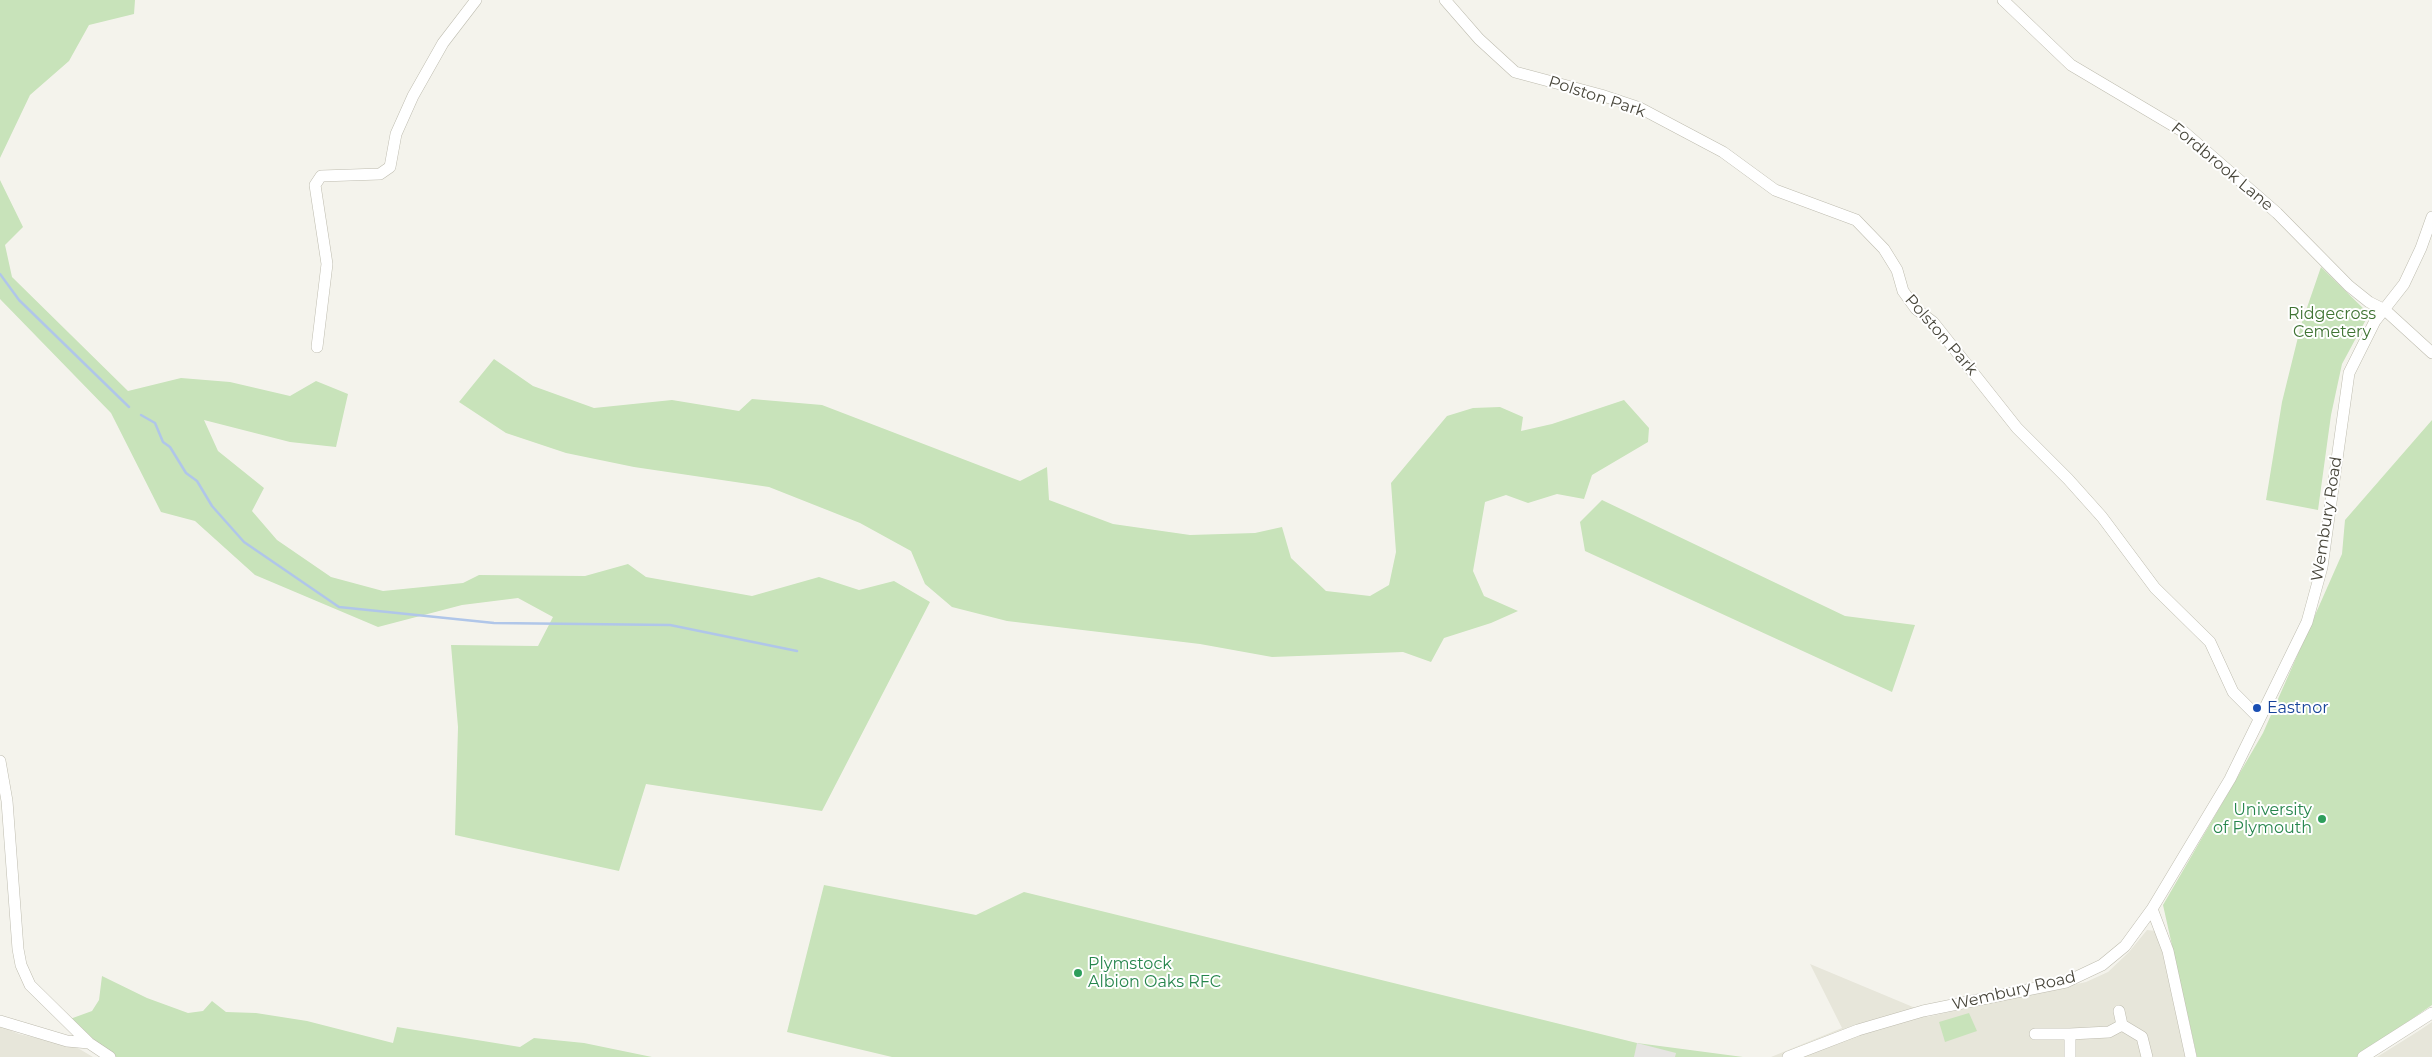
<!DOCTYPE html>
<style>
body{margin:0}
canvas{display:block;background:#f4f3ec}
</style>
<canvas width="2432" height="1057"></canvas>
<script>
const c = document.querySelector('canvas').getContext('2d');
c.lineJoin = 'round';
function paint(path, color) {
  c.fillStyle = color;
  c.fill(path, 'evenodd');
}
function toPath(rows) {
  const path = new Path2D();
  for (const r of rows) {
    path.moveTo(r[0], r[1]);
    for (let i = 2; i < r.length; i += 2) path.lineTo(r[i], r[i + 1]);
  }
  return path;
}
function strokePath(path, color, width, dash) {
  c.strokeStyle = color;
  c.lineWidth = width;
  c.lineCap = dash ? 'butt' : 'round';
  c.setLineDash(dash || []);
  c.stroke(path);
}
function label(font, color, halo, rows, align = 'center') {
  c.font = font + ' Montserrat,sans-serif';
  c.lineWidth = 4;
  c.setLineDash([]);
  c.textBaseline = 'middle';
  c.strokeStyle = halo;
  c.fillStyle = color;
  for (const [text, x, y, turn = 0] of rows) {
    c.save();
    c.translate(x, y);
    c.rotate((+turn || 0) * Math.PI / 180);
    c.textAlign = isNaN(turn) ? turn : align;
    if (halo) c.strokeText(text, 0, 0);
    c.fillText(text, 0, 0);
    c.restore();
  }
}
paint(toPath([
 [2147,930,2156,931,2165,959,2186,1057,1771,1057,1842,1028,1810,964,1913,1007,1927,1017,2086,982,2108,972,2129,952],
 [2432,1022,2432,1057,2377,1057,2417,1032],
 [0,1026,19,1034,76,1047,93,1057,0,1057]
]), '#e7e6da');
paint(toPath([
 [0,0,135,0,134,14,89,25,69,61,30,95,0,158],
 [0,180,23,227,5,245,12,277,128,391,181,378,230,382,290,396,316,381,348,394,336,447,290,442,204,420,218,451,264,488,252,511,277,540,331,577,383,591,463,583,479,575,585,576,628,564,646,577,752,596,819,577,859,590,894,581,930,602,822,811,646,784,619,871,455,835,458,727,451,645,538,646,553,617,518,598,462,605,378,627,255,575,195,521,161,512,111,413,0,299],
 [2321,267,2369,314,2342,364,2331,415,2318,510,2266,500,2282,402,2301,325],
 [494,359,533,386,594,408,672,400,739,411,752,399,822,405,1020,481,1047,467,1049,500,1113,524,1190,535,1255,533,1282,527,1291,558,1326,591,1370,596,1389,585,1396,552,1391,483,1447,416,1473,408,1500,407,1523,417,1521,431,1552,424,1624,400,1649,428,1648,442,1592,475,1584,499,1557,494,1528,503,1506,495,1485,502,1473,571,1484,596,1518,611,1491,623,1444,638,1431,662,1403,652,1272,657,1200,644,1007,621,952,607,925,584,911,551,860,523,769,487,634,467,566,453,506,433,459,402],
 [2432,420,2432,1005,2357,1057,2197,1057,2163,905,2263,733,2342,554,2345,520],
 [1602,500,1845,616,1915,625,1892,692,1585,551,1580,522],
 [824,885,976,915,1024,892,1637,1043,1743,1057,892,1057,787,1032],
 [102,976,147,998,188,1013,203,1011,212,1001,226,1012,256,1013,307,1021,393,1043,397,1027,520,1047,534,1038,584,1043,652,1057,116,1057,93,1041,70,1019,92,1011,99,1000],
 [1969,1013,1977,1031,1945,1042,1939,1022]
]), '#c8e3ba');
paint(toPath([
 [1637,1043,1676,1053,1675,1057,1634,1057]
]), '#e6e5e2');
strokePath(toPath([
 [0,274,19,300,129,407],
 [141,415,155,423,163,442,170,447,186,473,197,481,212,506,244,542,339,607,494,623,670,625,797,651]
]), '#b0c6e9', 2.5);
const minor = toPath([
 [1445,0,1479,39,1515,72,1601,95,1640,108,1723,152,1775,190,1856,220,1884,249,1897,270,1903,291,1916,309,1933,322,2017,428,2068,479,2102,517,2155,588,2210,642,2233,692,2259,718],
 [2003,0,2071,65,2184,132,2277,213,2349,286,2369,302,2385,310,2432,353],
 [317,347,327,264,315,185,321,176,380,174,390,167,396,134,413,96,443,43,476,0],
 [0,761,7,801,18,949,21,965,30,985,89,1043,110,1057],
 [2152,909,2168,951,2191,1057],
 [2119,1011,2122,1025,2142,1037,2147,1057],
 [0,1021,67,1041,89,1043],
 [2035,1034,2070,1034],
 [1788,1057,1858,1030,1923,1011,2066,982,2102,965,2125,946,2152,909,2230,779,2307,622,2322,567,2349,373,2375,321,2404,284,2421,248,2432,217],
 [2070,1057,2070,1034,2109,1032,2122,1025],
 [2363,1057,2432,1013]
]);
strokePath(minor, '#bebcaf', 12);
strokePath(minor, '#fff', 11);
for (const [x, y, r, color] of [
 [2257,708,5,"#1a4fb4"],
 [2322,819,5,"#2e9e5b"],
 [1078,973,5,"#2e9e5b"]
]) {
  const dot = new Path2D();
  dot.arc(x, y, r, 0, 2 * Math.PI);
  c.fillStyle = color;
  c.fill(dot);
  strokePath(dot, '#fff', 2);
}
label('16px', '#47453a', '#fff', [
 ["Polston Park",1597,97,18],
 ["Fordbrook Lane",2222,167,40],
 ["Polston Park",1941,335,49],
 ["Wembury Road",2327,519,-81],
 ["Wembury Road",2014,991,-13]
]);
label('16px', '#3f7333', '#fff', [
 ["Ridgecross",2332,314],
 ["Cemetery",2332,332]
]);
label('16px', '#164399', '#fff', [
 ["Eastnor",2267,708]
], 'left');
label('16px', '#27864d', '#fff', [
 ["University",2312,810],
 ["of Plymouth",2312,828],
 ["Plymstock",1088,964,"left"],
 ["Albion Oaks RFC",1088,982,"left"]
], 'right');
</script>
